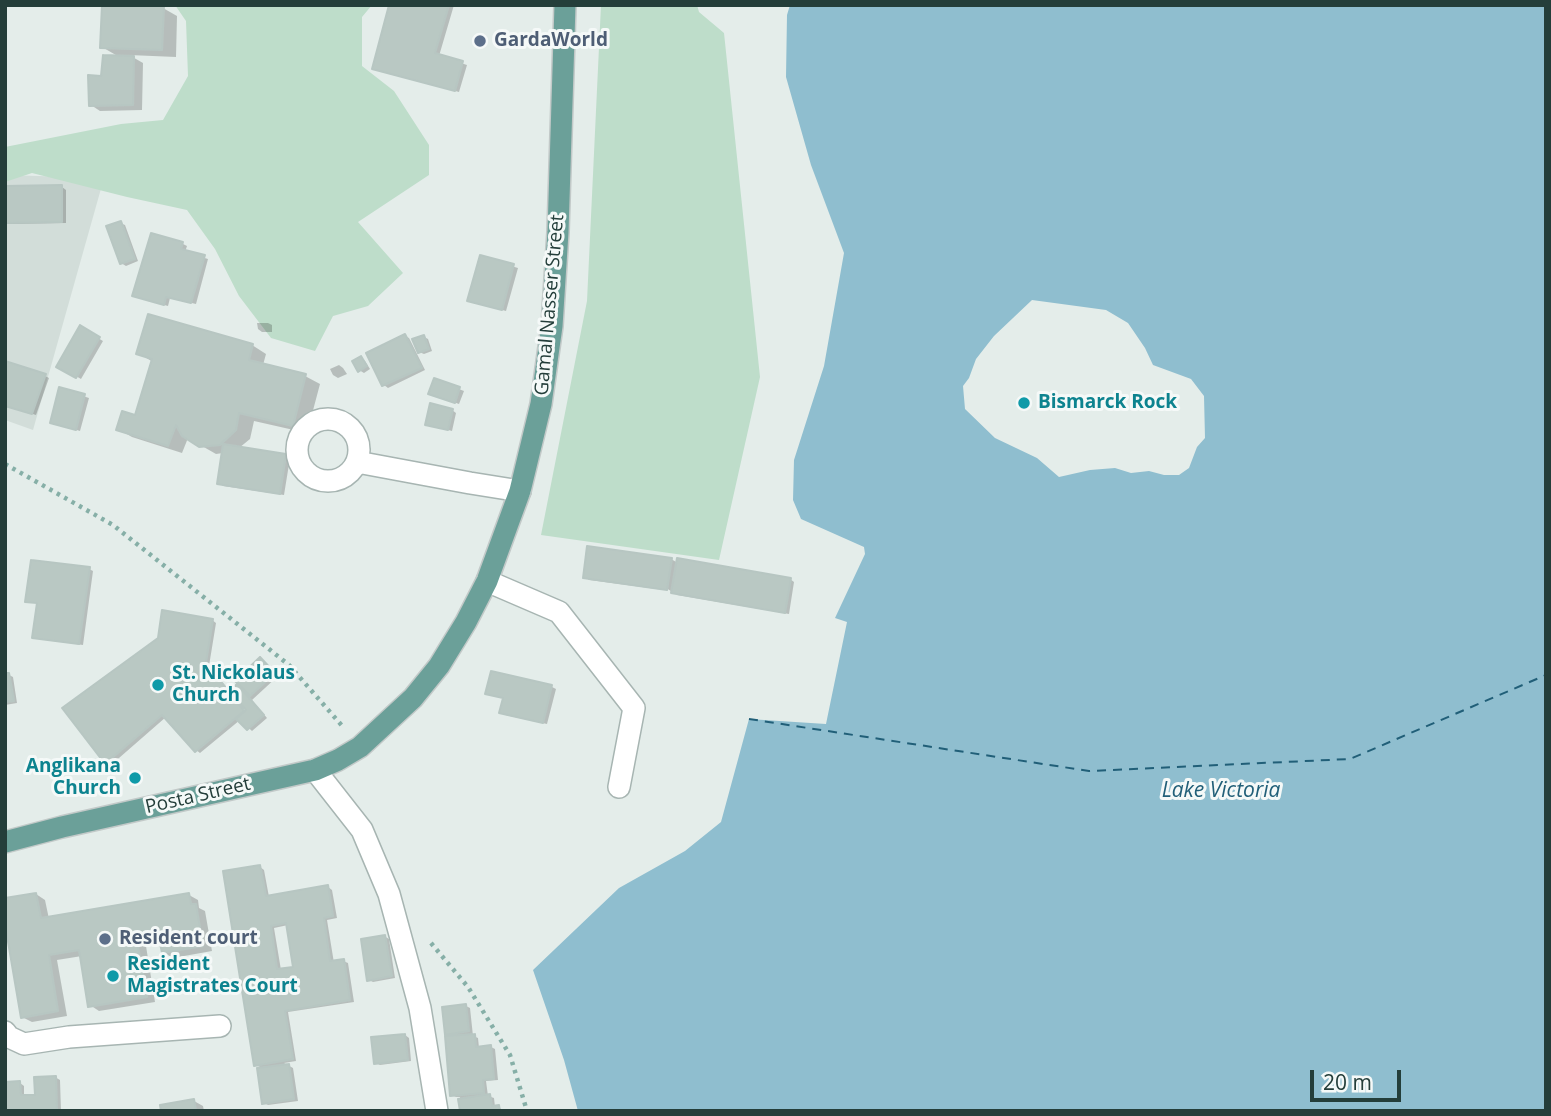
<!DOCTYPE html>
<style>
body{margin:0}
#map{position:relative;width:1551px;height:1116px;overflow:hidden;background:#e4edea;font-family:"Open Sans",sans-serif}
canvas{display:block}
.frame{position:absolute;inset:0;border:7px solid #243e3a;pointer-events:none}
.scale{position:absolute;left:1310px;top:1070px;width:91px;height:32px;box-sizing:border-box;border:4px solid #243e3a;border-top:0;padding-left:9px;font-size:21px;line-height:24px;white-space:nowrap;color:#243e3a;-webkit-text-stroke:5px #f5f9f8;paint-order:stroke}
</style>
<div id="map">
<canvas width="1551" height="1116"></canvas>
<div class="frame"></div>
<div class="scale">20 m</div>
</div>
<script>
const c = document.querySelector('canvas').getContext('2d');
c.lineJoin = 'round';
function paint(path, color) {
  c.fillStyle = color;
  c.fill(path, 'evenodd');
}
function toPath(rows) {
  const path = new Path2D();
  for (const r of rows) {
    if (r.length === 3) {
      path.moveTo(r[0] + r[2], r[1]);
      path.arc(r[0], r[1], r[2], 0, 2 * Math.PI);
      continue;
    }
    path.moveTo(r[0], r[1]);
    for (let i = 2; i < r.length; i += 2) path.lineTo(r[i], r[i + 1]);
  }
  return path;
}
function strokePath(path, color, width, dash) {
  c.strokeStyle = color;
  c.lineWidth = width;
  c.lineCap = dash ? 'butt' : 'round';
  c.setLineDash(dash || []);
  c.stroke(path);
}
function label(font, color, halo, rows, align = 'center') {
  c.font = font + ' "Open Sans",sans-serif';
  c.lineWidth = 6;
  c.setLineDash([]);
  c.textBaseline = 'middle';
  c.strokeStyle = halo;
  c.fillStyle = color;
  for (const [text, x, y, turn = 0] of rows) {
    c.save();
    c.translate(x, y);
    c.rotate((+turn || 0) * Math.PI / 180);
    c.textAlign = isNaN(turn) ? turn : align;
    if (halo) c.strokeText(text, 0, 0);
    c.fillText(text, 0, 0);
    c.restore();
  }
}
paint(toPath([
 [5,175,104,178,33,430,5,420]
]), '#d2ddd9');
paint(toPath([
 [175,5,372,5,362,17,362,66,394,91,429,145,429,175,358,222,403,273,368,306,333,316,315,351,271,338,239,296,215,249,187,210,127,197,32,173,5,182,5,147,121,124,163,120,188,76,186,21],
 [601,5,697,5,699,12,724,33,760,377,719,560,541,535,587,301]
]), '#beddca');
paint(toPath([
 [790,5,1546,5,1546,1111,578,1111,564,1060,533,970,619,888,685,851,721,822,749,719,826,724,847,622,835,618,865,554,864,547,801,519,793,500,794,460,824,366,844,253,811,165,786,77,787,15],
 [1032,300,1106,310,1128,323,1145,348,1153,365,1191,379,1204,396,1205,438,1197,447,1189,468,1179,475,1164,475,1149,471,1131,473,1115,468,1090,470,1059,477,1037,458,995,438,965,409,963,386,969,378,976,359,994,336]
]), '#8fbecf');
paint(toPath([
 [391,5,454,5,439,56,467,65,459,92,378,70],
 [163,8,177,16,176,57,129,55,143,63,142,110,100,111,91,105,102,78,121,58,102,47],
 [62,187,66,190,66,223,5,224,5,188],
 [120,223,125,225,138,261,126,266,121,263],
 [152,235,183,244,187,246,185,252,208,259,196,304,170,298,168,306,138,298],
 [481,257,518,268,506,311,469,301],
 [257,323,268,323,272,325,272,332,262,332,258,329],
 [81,328,103,341,81,379,59,366],
 [405,336,409,338,425,370,388,388,384,385],
 [424,337,428,339,432,351,424,354,419,352],
 [252,345,266,354,263,365,305,376,320,384,307,433,254,421,250,439,239,448,286,456,290,458,284,495,223,486,219,483,223,453,216,454,188,438,182,453,132,437,118,429,136,417,153,362,138,353],
 [361,358,365,361,370,369,364,373,359,370],
 [339,365,343,368,347,374,338,378,333,375,330,369],
 [45,376,49,378,36,415,5,405],
 [435,380,464,391,459,404,434,395],
 [61,389,89,398,80,431,52,422],
 [452,410,456,413,452,431,427,424],
 [671,559,678,563,790,579,794,582,789,614,677,595,660,584,658,587,664,590,589,580,585,577],
 [89,569,93,571,83,645,39,639,34,637,39,604,27,601],
 [212,620,216,623,209,666,230,693,240,684,260,659,278,676,252,700,267,718,252,731,240,720,200,753,196,750,166,717,111,765,107,763,64,709],
 [242,703,248,710,244,714,238,706],
 [492,673,552,687,556,689,547,724,505,715,501,712,505,698],
 [5,675,9,675,13,677,17,703,5,705],
 [260,867,264,870,269,897,328,887,332,890,337,918,327,920,334,963,343,961,348,963,354,1002,288,1012,296,1061,284,1063,293,1068,298,1101,268,1105,264,1103,264,1069,256,1065],
 [288,925,294,968,281,970,274,928],
 [36,894,45,900,49,919,189,895,198,900,199,908,205,911,212,951,173,958,163,952,162,944,146,946,155,1002,99,1011,90,1005,82,956,57,960,67,1016,32,1022,22,1017],
 [384,936,389,939,395,978,373,982,369,980],
 [466,1006,470,1008,473,1036,478,1038,479,1048,491,1047,495,1049,498,1080,486,1081,488,1096,494,1098,495,1107,499,1107,503,1111,462,1111,460,1097,456,1097,452,1095,453,1037,447,1033],
 [405,1035,409,1038,411,1061,380,1065,376,1063],
 [55,1077,60,1080,61,1111,5,1111,20,1083,24,1086,24,1097,37,1096],
 [194,1101,203,1106,204,1111,163,1111]
]), '#0003');
strokePath(toPath([
 [749,719,1089,771,1350,759,1546,675]
]), '#215f78', 2, [9, 7]);
const building = toPath([
 [102,5,164,6,162,50,100,48,102,5],
 [389,5,449,5,435,53,463,61,455,91,372,69,389,5],
 [103,55,134,56,133,105,89,106,88,75,101,76,103,55],
 [62,185,62,222,5,223,5,186,62,185],
 [121,221,135,259,120,264,106,226,121,221],
 [151,233,183,242,181,249,205,255,191,303,166,297,164,305,132,296,151,233],
 [480,255,514,264,502,310,467,301,480,255],
 [148,314,253,344,249,360,306,374,293,426,239,413,236,430,220,445,199,447,182,436,176,425,168,446,116,430,122,411,135,415,152,359,136,354,148,314],
 [80,325,100,337,76,378,56,367,80,325],
 [405,334,422,368,382,386,366,353,405,334],
 [424,335,429,349,418,353,412,339,424,335],
 [361,356,367,366,358,372,352,361,361,356],
 [5,361,46,374,32,414,5,406,5,361],
 [434,378,460,387,455,403,428,394,434,378],
 [59,387,85,394,76,430,50,423,59,387],
 [430,403,453,409,448,430,425,425,430,403],
 [223,444,286,454,280,494,217,484,223,444],
 [587,546,672,558,667,590,583,578,587,546],
 [677,558,791,578,785,613,671,593,677,558],
 [31,560,90,567,79,644,32,638,37,603,25,602,31,560],
 [162,610,213,619,206,662,244,711,195,752,162,715,105,764,62,708,158,638,162,610],
 [260,657,275,673,250,696,235,681,260,657],
 [491,671,552,685,543,723,499,713,503,698,485,694,491,671],
 [5,673,9,673,14,701,5,702,5,673],
 [237,684,264,715,247,730,236,719,246,710,229,691,237,684],
 [260,865,266,896,328,885,333,916,324,918,330,961,344,959,350,1000,285,1011,293,1059,254,1066,223,871,260,865],
 [286,923,293,967,277,969,271,926,286,923],
 [36,893,41,918,189,893,191,904,196,904,203,946,162,953,159,938,137,941,147,997,88,1007,79,950,49,955,58,1011,21,1018,5,924,5,898,36,893],
 [385,935,392,976,367,981,361,939,385,935],
 [466,1004,469,1031,445,1035,442,1007,466,1004],
 [405,1034,408,1060,374,1064,371,1037,405,1034],
 [475,1034,476,1047,491,1045,494,1079,483,1080,484,1093,450,1096,445,1036,475,1034],
 [289,1064,294,1099,262,1104,257,1068,289,1064],
 [56,1076,57,1111,5,1111,5,1082,20,1081,21,1095,35,1095,34,1077,56,1076],
 [490,1094,492,1106,499,1105,500,1111,460,1111,458,1099,490,1094],
 [194,1099,196,1111,161,1111,160,1105,194,1099]
]);
paint(building, '#b9c8c3');
strokePath(building, '#b7c6c2', 2);
const minor = toPath([
 [328,450,31],
 [357,462,470,483,520,491],
 [487,581,559,612,634,708,619,787],
 [315,770,362,830,389,894,420,1008,437,1111],
 [5,1032,9,1037,24,1044,69,1037,220,1026]
]);
const major = toPath([
 [5,842,62,827,315,770,338,760,360,747,413,698,439,666,466,622,487,581,520,491,541,404,552,326,558,232,565,5]
]);
strokePath(minor, '#a7b5b2', 24);
strokePath(major, '#c2c9c8', 24);
strokePath(toPath([
 [5,464,113,525,289,665,344,728],
 [431,943,468,987,510,1055,527,1111]
]), '#86afa7', 4.5, [3.5, 5]);
strokePath(minor, '#fff', 21);
strokePath(major, '#6ba099', 21);
for (const [x, y, r, color] of [
 [480,41,7,"#5c6f8a"],
 [1024,403,7,"#0f9aa8"],
 [158,685,7,"#0f9aa8"],
 [135,778,7,"#0f9aa8"],
 [105,939,7,"#5c6f8a"],
 [113,976,7,"#0f9aa8"]
]) {
  const dot = new Path2D();
  dot.arc(x, y, r, 0, 2 * Math.PI);
  c.fillStyle = color;
  c.fill(dot);
  strokePath(dot, '#f5f9f8', 2.5);
}
label('bold 19px', '#4e5e75', '#f5f9f8', [
 ["GardaWorld",494,41],
 ["Resident court",119,939]
], 'left');
label('19px', '#243e3a', '#f5f9f8', [
 ["Gamal Nasser Street",550,305,-85],
 ["Posta Street",198,796,-13]
]);
label('bold 19px', '#0d838f', '#f5f9f8', [
 ["Bismarck Rock",1038,403],
 ["St. Nickolaus",172,674],
 ["Church",172,696],
 ["Anglikana",121,767,"right"],
 ["Church",121,789,"right"],
 ["Resident",127,965],
 ["Magistrates Court",127,987]
], 'left');
label('italic 21px', '#215f78', '#f5f9f8', [
 ["Lake Victoria",1221,791]
]);
</script>
